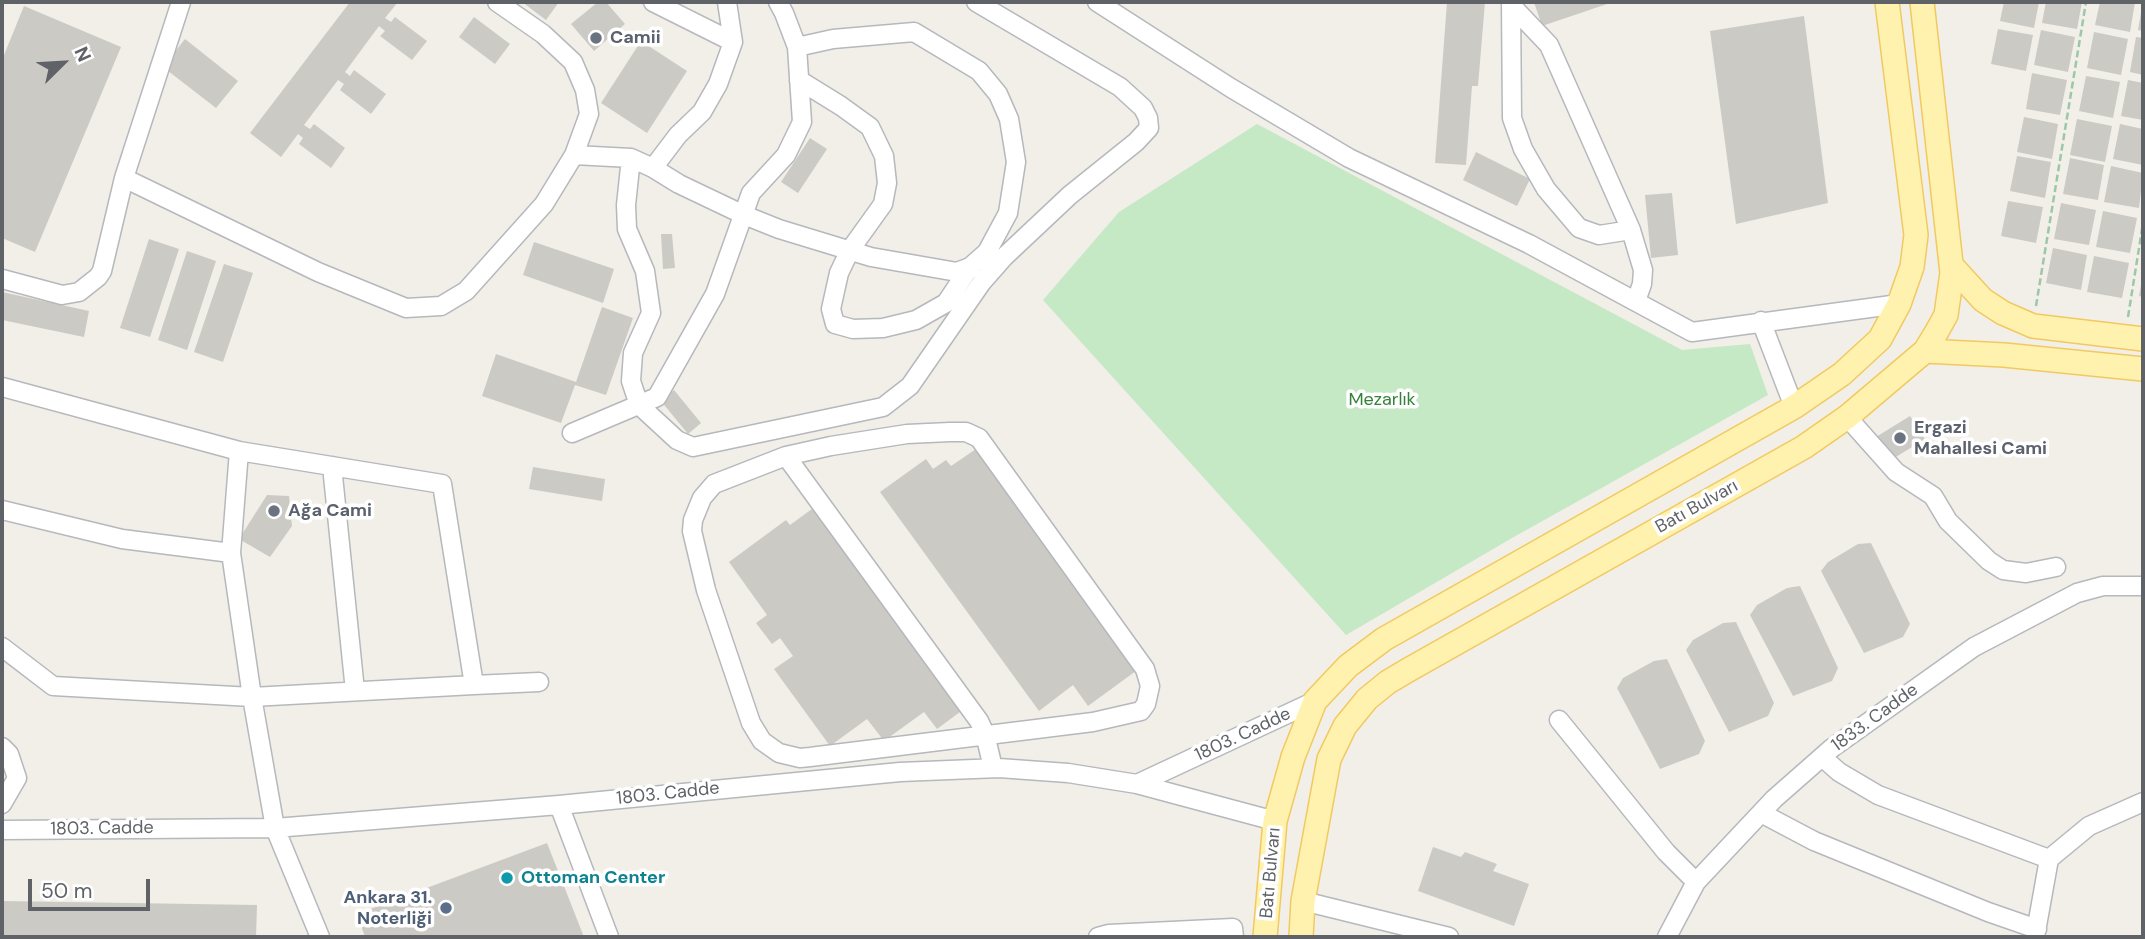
<!DOCTYPE html>
<meta charset="utf-8">
<style>
body{margin:0}
#map{position:relative;width:2145px;height:939px;overflow:hidden;background:#f1efe8;font-family:"DM Sans",sans-serif}
canvas{display:block}
.frame{position:absolute;inset:0;border:4px solid #5f6368;pointer-events:none}
.north{position:absolute;left:28px;top:28px;width:70px;height:70px;-webkit-text-stroke:5px #fff;paint-order:stroke;rotate:66deg;font-size:19px;font-weight:700;line-height:28px;text-align:center;color:#5f6368}
.north::after{content:'';display:block;margin:auto;width:24px;height:32px;background:#5f6368;clip-path:polygon(50% 0,100% 100%,50% 72%,0 100%)}
.scale{position:absolute;left:28px;top:879px;width:122px;height:32px;box-sizing:border-box;border:4px solid #5f6368;border-top:0;padding-left:9px;font-size:21px;line-height:24px;white-space:nowrap;color:#5f6368;-webkit-text-stroke:5px #fff;paint-order:stroke}
</style>
<div id="map">
<canvas width="2145" height="939"></canvas>
<div class="frame"></div>
<div class="north">N</div>
<div class="scale">50 m</div>
</div>
<script>
const c = document.querySelector('canvas').getContext('2d');
c.lineJoin = 'round';
function paint(path, color) {
  c.fillStyle = color;
  c.fill(path, 'evenodd');
}
function toPath(rows) {
  const path = new Path2D();
  for (const r of rows) {
    path.moveTo(r[0], r[1]);
    for (let i = 2; i < r.length; i += 2) path.lineTo(r[i], r[i + 1]);
  }
  return path;
}
function strokePath(path, color, width, dash) {
  c.strokeStyle = color;
  c.lineWidth = width;
  c.lineCap = dash ? 'butt' : 'round';
  c.setLineDash(dash || []);
  c.stroke(path);
}
function label(font, color, halo, rows, align = 'center') {
  c.font = font + ' "DM Sans",sans-serif';
  c.lineWidth = 7;
  c.setLineDash([]);
  c.textBaseline = 'middle';
  c.strokeStyle = halo;
  c.fillStyle = color;
  for (const [text, x, y, turn = 0] of rows) {
    c.save();
    c.translate(x, y);
    c.rotate((+turn || 0) * Math.PI / 180);
    c.textAlign = isNaN(turn) ? turn : align;
    if (halo) c.strokeText(text, 0, 0);
    c.fillText(text, 0, 0);
    c.restore();
  }
}
paint(toPath([
 [1257,124,1682,350,1750,344,1768,395,1512,538,1346,635,1043,300,1119,212]
]), '#c5e8c5');
paint(toPath([
 [350,2,398,2,385,18,391,22,395,17,427,41,412,60,380,36,385,31,379,26,345,72,350,76,354,70,386,94,371,114,340,90,344,84,338,80,304,125,310,129,314,124,345,148,331,168,299,144,303,138,298,134,281,157,250,133],
 [522,2,559,2,546,20],
 [598,2,606,2,625,24,594,51,571,24],
 [1447,2,1485,2,1478,86,1472,86,1466,165,1435,163],
 [1534,2,1613,2,1542,26],
 [2004,2,2039,2,2034,28,2000,21],
 [2046,2,2082,2,2077,29,2042,23],
 [2100,2,2135,2,2130,32,2095,25],
 [24,6,121,47,35,252,2,238,2,60],
 [2142,7,2143,7,2143,31,2138,30],
 [1804,16,1828,203,1736,224,1710,31],
 [474,17,510,44,495,64,459,37],
 [1998,29,2033,35,2026,71,1991,64],
 [2041,30,2075,37,2068,72,2034,65],
 [2094,32,2128,39,2121,75,2087,68],
 [2136,37,2143,38,2143,75,2130,72],
 [185,39,238,81,216,108,163,67],
 [641,41,687,71,647,133,601,103],
 [2032,73,2067,80,2060,115,2026,109],
 [2086,76,2120,82,2113,118,2079,111],
 [2128,80,2143,83,2143,120,2121,116],
 [2024,117,2058,124,2052,159,2017,152],
 [2077,119,2112,126,2105,162,2070,155],
 [2120,124,2143,129,2143,165,2113,159],
 [810,138,827,149,798,193,781,182],
 [1476,152,1530,179,1517,206,1463,180],
 [2017,156,2051,162,2045,198,2010,191],
 [2070,158,2104,165,2098,200,2063,194],
 [2111,166,2143,173,2139,208,2104,202],
 [1672,193,1678,255,1651,258,1645,195],
 [2008,201,2043,207,2036,243,2001,236],
 [2061,203,2096,210,2089,245,2054,239],
 [2103,211,2137,218,2130,253,2096,247],
 [661,234,672,234,675,268,663,269],
 [149,239,179,249,150,337,120,328],
 [534,242,614,269,603,303,523,275],
 [2053,248,2087,255,2081,290,2046,283],
 [187,251,216,261,187,350,158,340],
 [2094,256,2129,263,2122,298,2087,292],
 [224,264,253,273,223,362,194,352],
 [2142,280,2143,280,2143,297,2139,296],
 [2,292,89,311,84,337,2,320],
 [602,307,633,318,606,395,575,385,561,423,482,396,496,354,576,382],
 [674,390,701,423,688,434,661,401],
 [1910,416,1925,439,1891,460,1876,437],
 [979,447,1140,668,1088,706,1073,685,1039,711,880,492,926,459,933,469,946,460,951,466],
 [533,467,605,479,602,501,529,489],
 [267,495,289,496,292,526,270,557,239,539],
 [816,506,964,709,937,729,924,712,884,741,867,719,830,746,774,669,793,656,780,638,772,644,756,623,767,615,729,562,786,520,790,525],
 [1871,543,1910,624,1903,637,1864,653,1821,571,1828,562,1858,544],
 [1800,586,1838,668,1832,681,1793,696,1750,615,1757,605,1787,588],
 [1736,622,1774,703,1768,716,1729,732,1686,650,1693,640,1723,623],
 [1667,659,1705,741,1699,754,1660,769,1617,688,1623,678,1654,661],
 [547,843,584,937,365,937,357,914],
 [1433,847,1461,857,1465,852,1497,864,1493,871,1529,884,1514,926,1418,891],
 [2,901,257,905,256,937,2,937]
]), '#cccac5');
const minor = toPath([
 [653,2,733,42],
 [1097,2,1231,88,1349,158,1529,244,1692,332,1899,304],
 [1511,2,1512,118,1523,149,1546,189,1579,228,1599,235,1631,230],
 [1511,5,1549,45,1631,230,1643,270,1642,284,1636,301],
 [799,80,841,106,870,127,884,156,887,183,883,204,850,250,839,273,831,309,835,324,853,329,883,328,916,320,946,303,970,267,971,269],
 [574,155,631,158,653,168,678,135,702,112,718,84,733,42,727,2],
 [631,158,626,205,627,229,645,271,651,313,633,353,631,381,639,405,677,440,693,447,883,407,910,386,982,282,1004,257,1070,195,1136,142,1149,128,1148,118,1143,108,1120,87,976,2],
 [653,168,679,184,744,215,779,229,871,257,957,272,970,267,987,252,1008,213,1016,162,1009,119,998,94,979,71,914,32,833,39,797,47],
 [124,178,318,272,406,308,441,306,466,291,544,204,574,155,589,114,585,90,573,62,543,34,497,2],
 [2,279,62,295,79,292,98,277,102,271,124,178,181,2],
 [1761,321,1794,407],
 [2,387,239,451,442,484,474,685,539,682],
 [1847,417,1896,472,1933,496,1948,521,1989,561,2003,570,2026,573,2056,567],
 [950,432,966,432,979,438,1145,669,1150,686,1146,704,1141,711,1093,722,810,757,800,758,779,753,762,741,751,723,706,590,692,531,693,520,702,498,714,484,786,456,831,446,907,434,950,432],
 [572,433,657,397,715,294,751,193,786,155,802,122,797,47,784,13,778,2],
 [239,451,231,553,252,697,474,685],
 [786,456,979,721,985,734,993,768],
 [332,466,355,691],
 [2,510,122,539,231,553],
 [2,647,53,686,252,697,275,828,320,937],
 [1559,720,1666,852,1696,882],
 [2,747,9,754,17,778,2,804],
 [1822,757,1839,772,1878,795,2049,859],
 [1137,784,1275,821],
 [559,805,609,937],
 [1761,813,1814,841,1988,912,2037,929],
 [2,830,275,828,559,805,900,772,999,768,1068,773,1137,784,1315,701],
 [1303,901,1449,937],
 [1098,937,1109,934,1233,928,1234,937],
 [1667,937,1696,882,1774,799,1832,748,1974,647,2077,593,2103,586,2143,586],
 [2035,937,2049,859,2089,826,2143,802]
]);
const major = toPath([
 [1951,265,1983,300,2003,313,2033,326,2143,339],
 [1925,351,2004,355,2143,369],
 [1265,937,1275,821,1293,757,1315,701,1348,666,1384,639,1794,407,1842,374,1880,339,1899,304,1912,267,1916,235,1887,2],
 [1301,937,1303,901,1329,759,1345,726,1367,699,1388,682,1410,669,1804,447,1847,417,1925,351,1936,333,1946,315,1952,273,1922,2]
]);
strokePath(minor, '#b5b8bc', 21);
strokePath(major, '#f2c960', 26);
strokePath(toPath([
 [2036,306,2086,2],
 [2128,317,2143,223]
]), '#9cc7a9', 2.5, [7, 3.5]);
strokePath(minor, '#fff', 18);
strokePath(major, '#fff2af', 23);
for (const [x, y, r, color] of [
 [596,38,7,"#6b7280"],
 [1900,438,7,"#6b7280"],
 [274,511,7,"#6b7280"],
 [507,878,7,"#0f9aa8"],
 [446,908,7,"#5c6f8a"]
]) {
  const dot = new Path2D();
  dot.arc(x, y, r, 0, 2 * Math.PI);
  c.fillStyle = color;
  c.fill(dot);
  strokePath(dot, '#fff', 2.5);
}
label('bold 18px', '#5b616d', '#fff', [
 ["Camii",610,38],
 ["Ergazi",1914,428],
 ["Mahallesi Cami",1914,449],
 ["Ağa Cami",288,511]
], 'left');
label('18px', '#348238', '#fff', [
 ["Mezarlık",1382,400]
]);
label('18px', '#5f6368', '#fff', [
 ["Batı Bulvarı",1697,507,-29],
 ["1833. Cadde",1875,718,-36],
 ["1803. Cadde",1243,735,-25],
 ["1803. Cadde",668,794,-6],
 ["1803. Cadde",102,829,-1],
 ["Batı Bulvarı",1271,873,-85]
]);
label('bold 18px', '#0d838f', '#fff', [
 ["Ottoman Center",521,878]
], 'left');
label('bold 18px', '#4e5e75', '#fff', [
 ["Ankara 31.",432,898],
 ["Noterliği",432,919]
], 'right');
</script>
